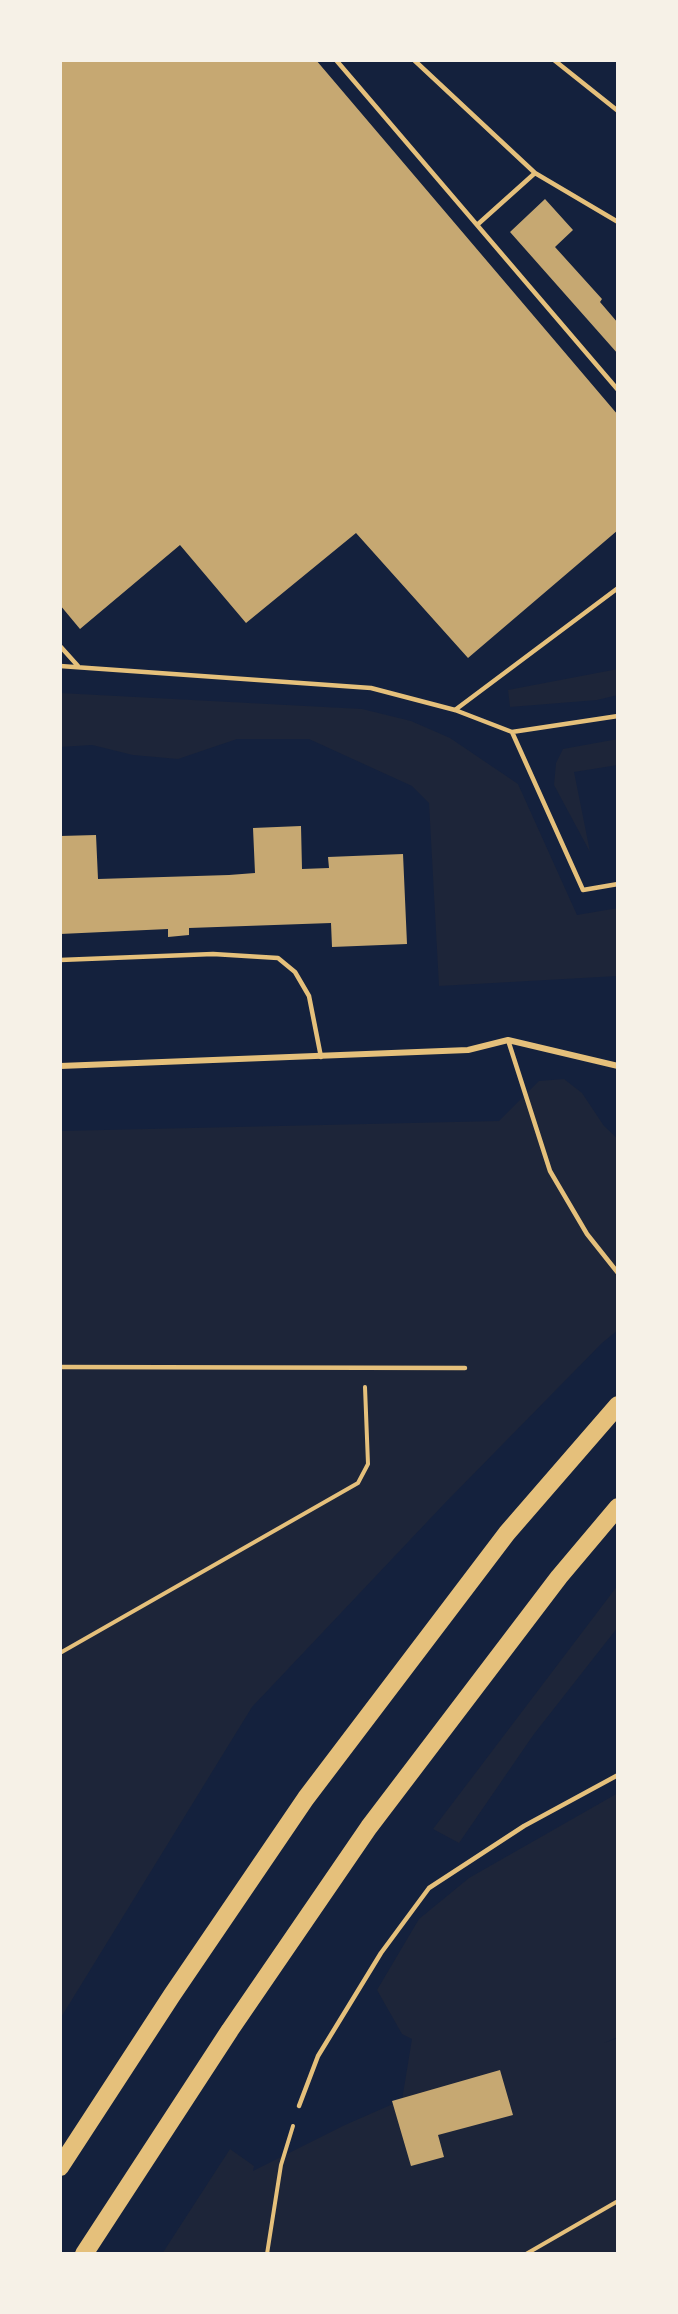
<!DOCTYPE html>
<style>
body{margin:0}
#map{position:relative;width:678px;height:2314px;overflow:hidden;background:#14213d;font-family:Jost,sans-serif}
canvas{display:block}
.frame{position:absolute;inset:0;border:62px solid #f6f1e7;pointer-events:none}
</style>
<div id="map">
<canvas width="678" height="2314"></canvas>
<div class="frame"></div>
</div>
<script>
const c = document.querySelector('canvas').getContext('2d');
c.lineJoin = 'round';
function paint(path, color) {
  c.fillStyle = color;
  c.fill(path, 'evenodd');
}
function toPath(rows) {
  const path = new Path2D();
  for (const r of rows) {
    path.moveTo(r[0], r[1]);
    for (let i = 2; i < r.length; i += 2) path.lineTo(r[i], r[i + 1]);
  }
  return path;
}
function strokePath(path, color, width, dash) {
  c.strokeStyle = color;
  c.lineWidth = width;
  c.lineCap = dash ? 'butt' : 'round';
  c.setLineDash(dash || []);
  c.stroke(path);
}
paint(toPath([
 [618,669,618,695,597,700,510,707,508,690],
 [60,693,362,709,411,721,450,738,518,784,577,915,618,908,618,976,439,986,429,803,412,786,309,739,237,739,178,759,133,755,92,745,60,747],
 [618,739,618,765,574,772,590,852,554,785,556,763,563,749],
 [564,1079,582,1093,604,1126,618,1139,618,1330,602,1343,444,1504,252,1707,60,2019,60,1131,499,1121,539,1081],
 [618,1585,618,1627,534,1734,459,1843,433,1829],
 [618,1793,618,2037,604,2043,618,2038,618,2254,162,2254,230,2149,254,2166,253,2171,345,2125,402,2100,412,2039,402,2034,377,1990,419,1919,469,1878]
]), '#1d2539');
paint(toPath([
 [60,60,316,60,618,415,618,530,468,658,356,533,246,623,180,545,80,629,60,605],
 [545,199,573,230,555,247,602,299,600,302,618,323,618,354,510,232],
 [301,826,302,869,329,868,328,857,403,854,407,944,332,947,331,923,189,928,189,935,168,937,168,929,60,934,60,836,96,835,98,879,229,875,255,873,253,828],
 [500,2070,513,2115,438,2135,444,2157,411,2166,392,2101]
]), '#c6a872');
strokePath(toPath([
 [60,1653,358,1483,368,1464,365,1387],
 [267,2254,281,2165,293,2126],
 [526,2254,618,2201]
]), '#e5c07b', 4);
strokePath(toPath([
 [336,60,618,390],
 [414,60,535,173,618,222],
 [554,60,618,111],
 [477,225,535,173],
 [60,646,78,666],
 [60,666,371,688,455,710,512,732,583,890,618,884],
 [455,710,618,588],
 [512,732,618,716],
 [60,960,213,954,278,958,295,972,309,996,321,1057],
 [508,1040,550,1171,587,1234,618,1273],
 [60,1367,465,1368],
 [299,2106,318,2056,381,1953,429,1888,524,1826,618,1775]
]), '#e5c07b', 4.5);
strokePath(toPath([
 [60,1066,468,1050,508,1040,618,1066]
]), '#e5c07b', 6);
strokePath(toPath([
 [60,2167,172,1995,306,1798,507,1533,618,1405],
 [84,2254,230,2030,369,1827,559,1577,618,1507]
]), '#e5c07b', 18);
</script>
